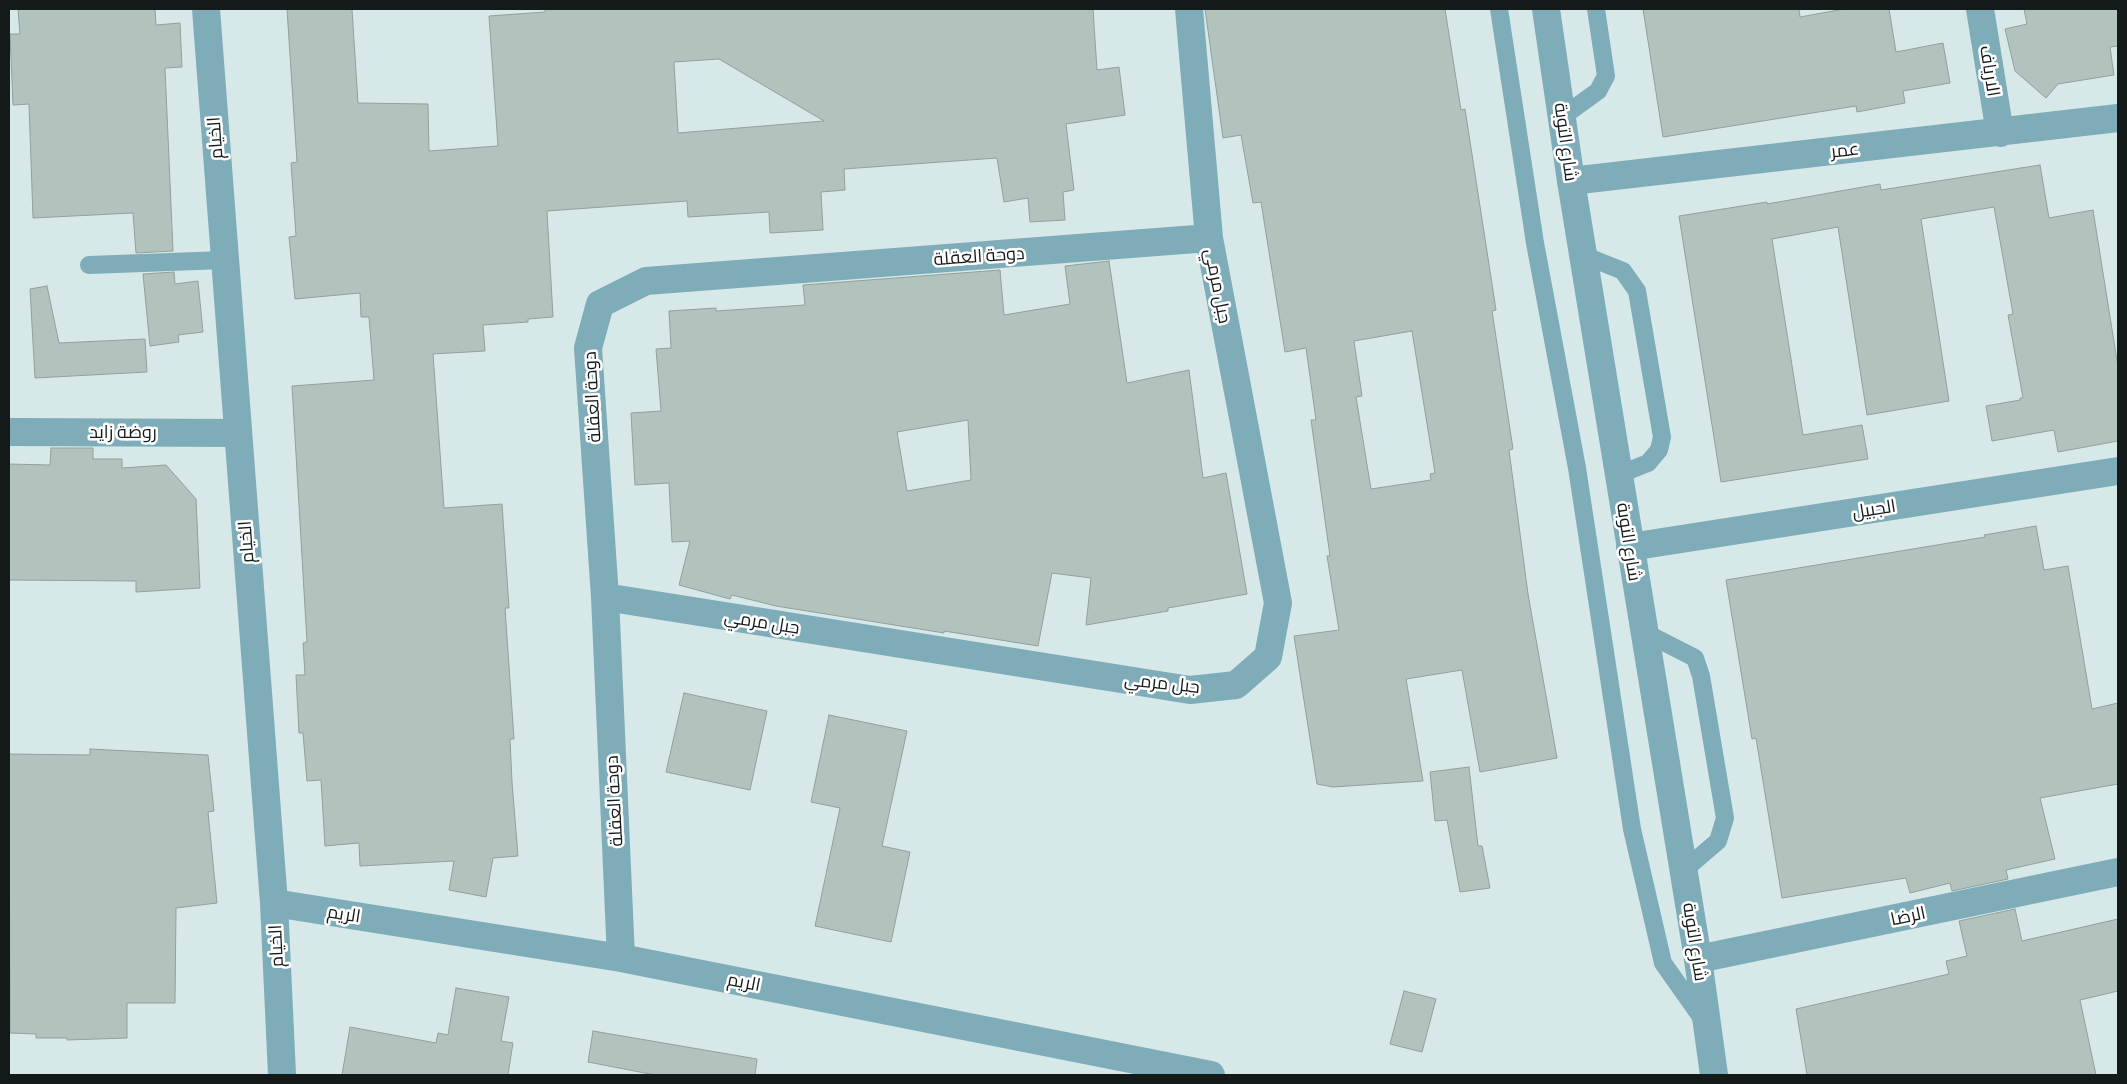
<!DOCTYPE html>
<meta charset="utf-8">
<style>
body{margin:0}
#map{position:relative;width:2127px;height:1084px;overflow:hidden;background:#d7e8e8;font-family:Barlow,sans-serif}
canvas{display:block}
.frame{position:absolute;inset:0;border:10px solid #141a1a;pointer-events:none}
</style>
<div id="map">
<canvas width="2127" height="1084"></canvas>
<div class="frame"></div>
</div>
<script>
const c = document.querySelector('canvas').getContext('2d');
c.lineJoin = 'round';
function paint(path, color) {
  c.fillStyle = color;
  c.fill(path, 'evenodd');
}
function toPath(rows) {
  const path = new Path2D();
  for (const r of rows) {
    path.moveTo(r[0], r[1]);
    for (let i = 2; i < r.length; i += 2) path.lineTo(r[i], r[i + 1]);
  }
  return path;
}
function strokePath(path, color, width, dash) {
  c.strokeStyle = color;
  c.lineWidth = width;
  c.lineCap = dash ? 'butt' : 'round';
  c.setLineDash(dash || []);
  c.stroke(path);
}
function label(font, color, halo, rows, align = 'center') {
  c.font = font + ' Barlow,Cairo,sans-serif';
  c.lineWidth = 5;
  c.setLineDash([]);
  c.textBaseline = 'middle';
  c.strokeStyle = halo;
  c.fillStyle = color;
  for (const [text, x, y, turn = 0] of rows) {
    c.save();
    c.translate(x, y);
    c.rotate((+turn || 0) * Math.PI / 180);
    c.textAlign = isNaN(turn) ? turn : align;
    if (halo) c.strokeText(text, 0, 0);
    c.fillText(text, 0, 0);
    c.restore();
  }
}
const building = toPath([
 [18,9,155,9,156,25,180,23,182,67,165,68,173,251,136,253,133,213,33,218,29,104,13,105,10,34,20,34,18,9],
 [287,9,352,9,358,103,428,104,429,151,498,146,489,16,545,12,545,9,1093,9,1097,70,1119,67,1125,115,1066,124,1074,190,1063,192,1065,220,1030,222,1028,198,1004,202,997,158,844,169,845,190,821,192,823,230,770,233,769,212,688,217,687,201,547,211,553,317,528,319,528,322,483,325,485,351,433,354,444,508,502,504,509,608,505,608,514,739,510,739,512,782,518,856,493,858,486,897,449,890,454,861,360,866,359,843,325,846,321,780,307,781,303,733,299,733,296,675,305,675,303,643,307,642,292,386,374,380,369,317,361,317,360,293,295,299,289,237,296,236,291,163,297,162,287,9],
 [719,59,824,121,678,133,674,62,719,59],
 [1205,9,1445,9,1461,110,1465,109,1496,310,1492,311,1513,449,1509,450,1528,594,1557,758,1480,772,1462,670,1406,679,1423,781,1333,787,1317,784,1294,636,1339,630,1327,556,1330,556,1311,420,1316,420,1306,348,1285,352,1261,202,1253,203,1241,135,1223,138,1205,9],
 [1412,331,1435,473,1430,474,1431,480,1371,489,1356,397,1362,396,1354,341,1412,331],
 [1643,9,1799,9,1800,17,1844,9,1889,9,1896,52,1943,43,1950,83,1903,91,1905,103,1857,112,1856,106,1663,137,1643,9],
 [2024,9,2118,9,2118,46,2110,47,2114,75,2058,84,2046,98,2015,71,2005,29,2027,24,2024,9],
 [2040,165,2049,218,2093,210,2118,367,2118,441,2058,452,2054,430,1992,441,1986,406,2020,400,2020,398,2023,398,2008,315,2013,314,1994,207,1921,219,1949,401,1867,415,1838,227,1772,239,1803,435,1862,425,1868,459,1721,482,1679,216,1767,202,1767,204,1880,184,1881,190,2040,165],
 [1109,261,1127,383,1189,370,1203,478,1226,473,1247,594,1168,608,1168,611,1086,625,1091,578,1052,573,1038,646,944,631,944,633,776,606,732,595,730,599,679,585,690,541,672,542,669,483,635,485,631,413,661,411,656,349,671,348,669,311,716,308,716,311,805,305,803,285,1000,270,1004,315,1070,304,1065,266,1109,261],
 [968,420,971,480,907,491,897,432,968,420],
 [174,272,175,284,198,281,203,332,178,335,179,342,150,346,143,274,174,272],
 [47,286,59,343,145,339,147,372,35,378,30,289,47,286],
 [51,448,93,448,93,459,122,459,122,468,166,465,196,499,200,588,136,592,136,581,9,580,9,464,50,465,51,448],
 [2036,526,2044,570,2068,566,2092,709,2118,703,2118,784,2040,798,2055,859,2006,870,2008,879,1952,891,1950,883,1910,893,1906,878,1782,898,1756,738,1752,739,1726,580,1985,537,1984,535,2036,526],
 [684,693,767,711,750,790,666,772,684,693],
 [829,715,907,731,882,846,910,852,891,942,815,926,840,808,811,802,829,715],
 [90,749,208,755,214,811,208,812,217,903,176,908,175,1003,127,1003,127,1038,67,1040,67,1038,36,1038,36,1034,10,1033,9,754,90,755,90,749],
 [1469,767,1478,846,1482,846,1490,888,1460,892,1447,820,1435,821,1430,772,1469,767],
 [2015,909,2022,941,2118,919,2118,991,2080,1000,2096,1075,1807,1075,1796,1009,1949,974,1946,961,1967,956,1959,921,2015,909],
 [456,988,509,997,501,1041,513,1043,508,1075,342,1075,350,1027,436,1043,438,1033,448,1035,456,988],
 [1404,991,1436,999,1422,1052,1390,1044,1404,991],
 [593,1031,757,1059,755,1075,655,1075,588,1062,593,1031]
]);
paint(building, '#b2c2bd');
strokePath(building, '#91a09c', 1);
strokePath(toPath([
 [1499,9,1535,243,1577,468,1632,829,1663,963,1704,1021],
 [1562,117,1598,91,1606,76,1596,9],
 [1583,255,1623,271,1637,291,1662,437,1659,450,1648,463,1618,475],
 [89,265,224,260],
 [1644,632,1695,658,1701,676,1725,818,1718,841,1683,871]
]), '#7eacb8', 18);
strokePath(toPath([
 [206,9,274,903,282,1075],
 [1980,9,2000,133],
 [1571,181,2118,118],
 [9,432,237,433],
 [1630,547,2118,471],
 [605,597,1190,690,1236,685,1268,657,1278,603,1209,238,1189,9],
 [274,903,621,958,1211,1075],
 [621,958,605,597,588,348,600,304,646,281,1209,238],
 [1698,959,2118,872]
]), '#7eacb8', 28);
strokePath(toPath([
 [1546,9,1571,181,1698,959,1714,1075]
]), '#7eacb8', 28);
label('18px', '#141a1a', '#fff', [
 ["الارياف",1990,71,81],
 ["الخيام",215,138,-94],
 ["شارع التوبة",1566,142,82],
 ["عمر",1845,150,-6],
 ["دوحة العقلة",979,256,-4],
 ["جبل مرمي",1218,286,79],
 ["دوحة العقلة",592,397,-93],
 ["روضة زايد",123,432],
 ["الجبيل",1874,509,-9],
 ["الخيام",246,542,-94],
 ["شارع التوبة",1629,542,81],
 ["جبل مرمي",762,622,9],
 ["جبل مرمي",1162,683,6],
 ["دوحة العقلة",614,801,-93],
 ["الريم",344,914,9],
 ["الرضا",1908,916,-12],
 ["شارع التوبة",1695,942,81],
 ["الخيام",276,946,-93],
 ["الريم",744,982,11]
]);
</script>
